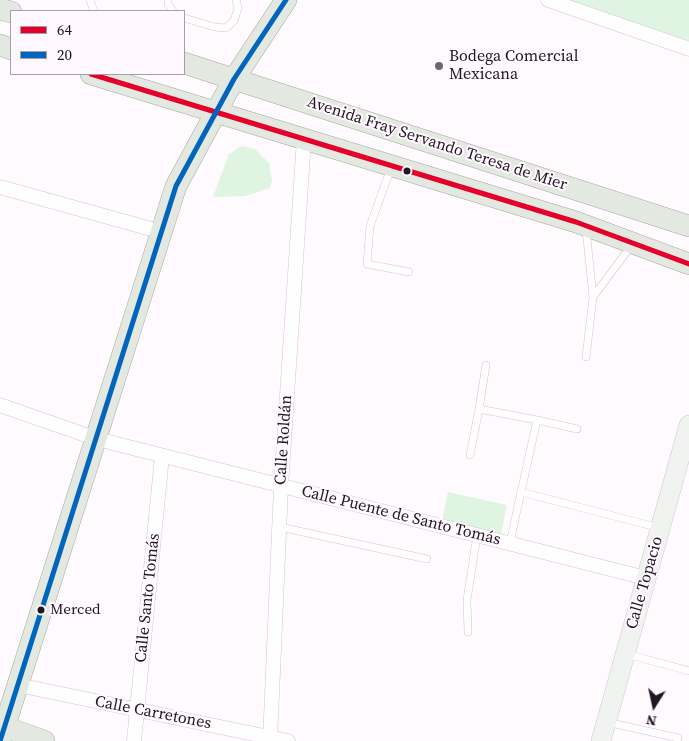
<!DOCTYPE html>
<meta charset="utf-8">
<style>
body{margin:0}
#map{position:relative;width:689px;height:741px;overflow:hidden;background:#fefafe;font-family:"Source Serif 4",serif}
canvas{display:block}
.legend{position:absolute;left:10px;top:10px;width:175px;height:65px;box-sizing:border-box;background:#fff9ff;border:1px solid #a69fa7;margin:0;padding:6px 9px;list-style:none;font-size:15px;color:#211722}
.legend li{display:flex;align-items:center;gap:10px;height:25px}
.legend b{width:25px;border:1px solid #a69fa7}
.north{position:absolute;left:629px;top:681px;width:50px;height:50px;-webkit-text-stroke:4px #fff9ff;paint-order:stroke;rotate:190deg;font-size:14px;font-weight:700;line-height:20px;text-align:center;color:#211722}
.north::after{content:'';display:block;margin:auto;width:18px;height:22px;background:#211722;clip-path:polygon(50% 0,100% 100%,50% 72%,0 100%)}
</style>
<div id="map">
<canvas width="689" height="741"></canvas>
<ul class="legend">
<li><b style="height:6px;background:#e4002b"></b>64</li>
<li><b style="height:6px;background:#0065bd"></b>20</li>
</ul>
<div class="north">N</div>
</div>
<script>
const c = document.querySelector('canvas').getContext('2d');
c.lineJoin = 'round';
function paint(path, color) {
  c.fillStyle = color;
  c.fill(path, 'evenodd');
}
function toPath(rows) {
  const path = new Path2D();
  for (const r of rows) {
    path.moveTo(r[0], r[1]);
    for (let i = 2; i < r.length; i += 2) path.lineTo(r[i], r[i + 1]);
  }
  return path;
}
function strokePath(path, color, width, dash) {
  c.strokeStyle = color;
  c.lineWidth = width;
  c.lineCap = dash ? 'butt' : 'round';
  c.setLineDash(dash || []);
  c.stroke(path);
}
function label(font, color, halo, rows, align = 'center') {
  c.font = font + ' "Source Serif 4",serif';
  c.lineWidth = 4;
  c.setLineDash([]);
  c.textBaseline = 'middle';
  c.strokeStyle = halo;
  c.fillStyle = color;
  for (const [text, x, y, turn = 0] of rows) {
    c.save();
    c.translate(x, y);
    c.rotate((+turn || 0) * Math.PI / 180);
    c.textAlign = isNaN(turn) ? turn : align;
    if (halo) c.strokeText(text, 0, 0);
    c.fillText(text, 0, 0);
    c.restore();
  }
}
paint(toPath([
 [560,0,689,0,689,41],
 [242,146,255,149,269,163,272,181,270,188,245,196,213,197,229,154],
 [448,492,507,505,501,534,442,521]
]), '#dff4e1');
const lane = toPath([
 [90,0,94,11],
 [168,0,168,4,173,11],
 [184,18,215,27,226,28,234,21,238,8,236,0],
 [391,168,370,226,367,264,409,272],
 [593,297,631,246],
 [586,357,593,297,586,229],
 [479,409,486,365],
 [537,420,577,429],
 [470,455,479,409,537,420,521,492],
 [280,527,427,559],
 [510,543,521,492,660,528],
 [468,632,467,600,477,535],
 [627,654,689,671],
 [607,722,678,738]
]);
const street = toPath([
 [548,0,689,49],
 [0,187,162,232],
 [0,405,97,439,646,578],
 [18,685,288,741],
 [134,741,162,456],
 [270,741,281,486,304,139]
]);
const secondary = toPath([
 [601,741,689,425]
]);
const primary = toPath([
 [0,9,11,12],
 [0,45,11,49],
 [184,63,689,226],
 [91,74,576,222,689,264],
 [5,727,44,741],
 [0,741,176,186,234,79,286,0]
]);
strokePath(lane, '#cec7ce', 8);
strokePath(street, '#cec7ce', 15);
strokePath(secondary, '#cec7ce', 20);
strokePath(primary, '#a2aaa0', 22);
strokePath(lane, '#fffeff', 7);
strokePath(street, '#fffeff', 14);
strokePath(secondary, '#f1f3f0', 19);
strokePath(primary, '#e3e8e1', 21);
strokePath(toPath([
 [91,74,576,222,689,264]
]), '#e4002b', 5);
strokePath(toPath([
 [0,741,176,186,234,79,286,0]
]), '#0065bd', 5);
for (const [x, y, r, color] of [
 [439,66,5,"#6e666f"],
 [407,171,4.5,"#211722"],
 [41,610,4.5,"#211722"]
]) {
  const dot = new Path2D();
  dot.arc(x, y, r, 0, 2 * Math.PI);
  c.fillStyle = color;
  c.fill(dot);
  strokePath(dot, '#fff9ff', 2);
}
label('15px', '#211722', '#fff9ff', [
 ["Merced",50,610]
], 'left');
label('16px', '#211722', '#fff9ff', [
 ["Bodega Comercial",449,57],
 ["Mexicana",449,75]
], 'left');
label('16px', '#211722', '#fff9ff', [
 ["Avenida Fray Servando Teresa de Mier",437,144,18],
 ["Calle Roldán",284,440,-86],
 ["Calle Puente de Santo Tomás",401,516,14],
 ["Calle Topacio",645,583,-74],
 ["Calle Santo Tomás",148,598,-84],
 ["Calle Carretones",153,713,11]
]);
</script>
